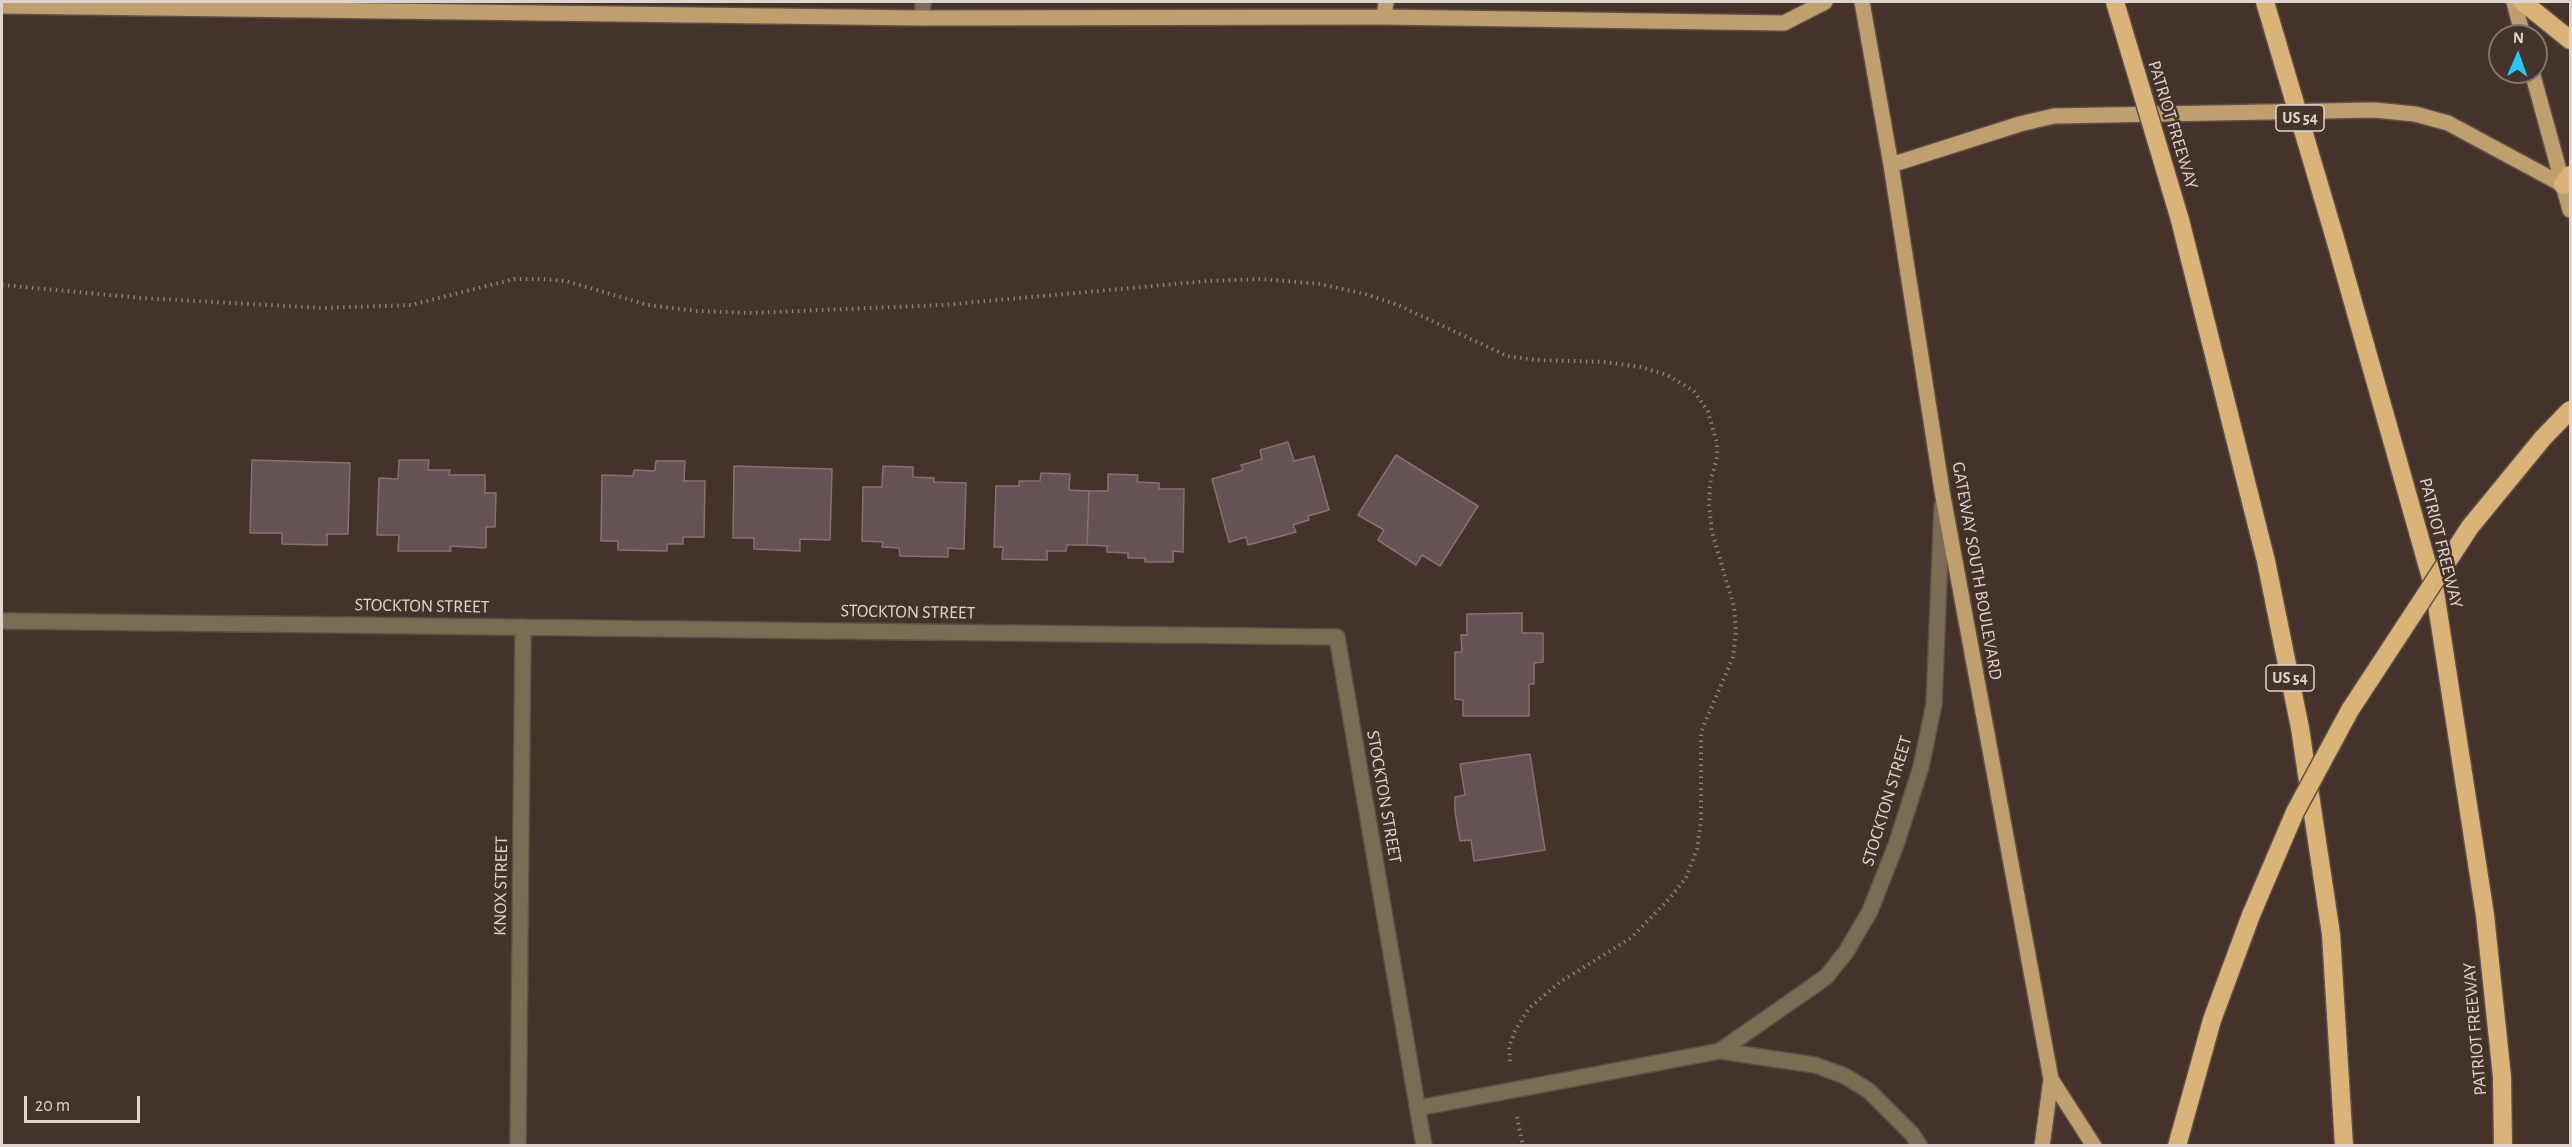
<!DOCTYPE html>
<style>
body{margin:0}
#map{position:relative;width:2572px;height:1147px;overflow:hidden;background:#44322b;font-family:"Alegreya Sans",sans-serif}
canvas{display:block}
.frame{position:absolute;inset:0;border:3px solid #e0d4d0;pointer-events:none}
.north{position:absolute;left:2488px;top:24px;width:60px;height:60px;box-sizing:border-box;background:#44322b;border:2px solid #82736d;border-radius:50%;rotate:2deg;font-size:16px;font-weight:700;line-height:24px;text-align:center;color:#e0d4d0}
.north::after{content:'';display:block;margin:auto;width:21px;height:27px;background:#27c8ff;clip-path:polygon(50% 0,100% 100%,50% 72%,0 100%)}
.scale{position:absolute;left:24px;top:1096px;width:116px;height:27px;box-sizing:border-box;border:3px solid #e0d4d0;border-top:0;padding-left:8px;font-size:18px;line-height:21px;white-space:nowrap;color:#e0d4d0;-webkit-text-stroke:4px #44322b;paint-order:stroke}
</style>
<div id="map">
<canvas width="2572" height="1147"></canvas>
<div class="frame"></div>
<div class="north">N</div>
<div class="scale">20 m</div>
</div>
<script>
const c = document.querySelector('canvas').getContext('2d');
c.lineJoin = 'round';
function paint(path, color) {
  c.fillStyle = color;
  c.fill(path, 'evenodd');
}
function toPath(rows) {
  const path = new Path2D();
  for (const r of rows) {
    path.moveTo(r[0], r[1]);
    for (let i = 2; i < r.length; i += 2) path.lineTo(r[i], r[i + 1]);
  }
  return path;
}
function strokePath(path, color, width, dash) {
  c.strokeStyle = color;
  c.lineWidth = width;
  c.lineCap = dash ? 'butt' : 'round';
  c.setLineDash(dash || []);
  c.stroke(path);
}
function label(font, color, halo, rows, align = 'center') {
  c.font = font + ' "Alegreya Sans",sans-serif';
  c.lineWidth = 5;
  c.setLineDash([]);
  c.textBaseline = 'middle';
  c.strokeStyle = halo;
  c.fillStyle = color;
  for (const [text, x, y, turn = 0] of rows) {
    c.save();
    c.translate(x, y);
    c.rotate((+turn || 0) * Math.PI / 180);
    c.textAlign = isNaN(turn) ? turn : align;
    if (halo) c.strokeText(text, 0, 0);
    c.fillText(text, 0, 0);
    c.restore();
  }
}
const building = toPath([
 [1288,442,1294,461,1314,456,1329,510,1308,516,1309,520,1293,525,1296,532,1248,545,1246,537,1229,542,1212,479,1243,470,1241,465,1262,459,1260,450,1288,442],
 [1396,455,1478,506,1440,566,1422,555,1416,565,1378,540,1384,530,1358,515,1396,455],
 [252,460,350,463,348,534,327,534,327,545,282,544,282,533,250,533,252,460],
 [399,460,429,460,428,470,450,470,449,475,485,475,485,493,496,493,495,527,486,527,486,548,450,546,451,551,398,551,399,535,377,535,379,478,398,479,399,460],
 [656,461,685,461,684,481,705,481,704,537,683,537,683,544,667,544,667,551,618,550,618,541,601,541,602,475,633,476,634,470,655,471,656,461],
 [734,466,832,469,830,540,800,539,800,551,754,549,754,538,733,538,734,466],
 [883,466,913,467,913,477,934,478,934,482,966,483,964,549,948,548,948,557,900,556,899,548,882,547,883,542,862,541,863,487,882,487,883,466],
 [1041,473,1070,474,1069,490,1089,491,1087,545,1067,545,1066,551,1047,551,1047,560,1002,559,1003,547,994,547,996,486,1019,486,1019,481,1040,481,1041,473],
 [1108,474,1138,475,1137,482,1159,483,1159,489,1184,489,1183,552,1173,551,1173,562,1145,562,1145,558,1128,558,1128,553,1107,552,1107,546,1087,545,1089,491,1108,491,1108,474],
 [1522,613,1522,633,1543,633,1543,662,1534,663,1534,684,1529,684,1529,716,1463,716,1463,700,1455,699,1455,652,1462,652,1461,635,1467,635,1467,614,1522,613],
 [1530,754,1545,850,1474,861,1471,840,1460,841,1455,812,1455,797,1465,795,1460,764,1530,754]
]);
paint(building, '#665154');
strokePath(building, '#887175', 1.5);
const minor = toPath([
 [922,18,923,2],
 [2,621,1337,637,1424,1146],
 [1720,1051,1826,977,1846,952,1870,911,1896,845,1921,767,1934,704,1942,506],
 [1418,1108,1720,1051,1815,1065,1845,1076,1869,1091,1912,1134,1920,1146],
 [518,1146,523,627]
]);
const major = toPath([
 [1862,2,1891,165,1942,491,2051,1079,2042,1146],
 [2514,2,2523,36],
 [2,6,922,18,1384,17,1784,23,1825,2],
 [1384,17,1386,2],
 [2532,72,2570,210],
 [1891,165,2020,124,2054,116,2374,110,2415,114,2448,123,2563,185],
 [2051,1079,2094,1146]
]);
const highway = toPath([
 [2523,2,2570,40],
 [2563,185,2570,175],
 [2180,220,2266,561,2300,728,2331,934,2344,1146],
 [2334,235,2435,592,2485,915,2502,1077,2503,1146]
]);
strokePath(minor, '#604f49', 18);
strokePath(major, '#604f49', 18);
strokePath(highway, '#604f49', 21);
strokePath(toPath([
 [2,285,142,298,323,308,411,305,514,279,542,279,566,281,648,305,697,311,752,313,943,305,1208,281,1261,279,1320,284,1365,294,1398,305,1507,356,1536,360,1604,362,1641,367,1667,375,1694,391,1708,412,1717,443,1717,457,1710,484,1709,505,1712,532,1734,607,1736,631,1733,657,1701,732,1701,822,1697,849,1686,878,1669,899,1631,938,1560,982,1529,1008,1515,1031,1509,1047,1510,1062],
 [1517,1117,1523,1146]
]), '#8f807a', 4, [1.5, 4.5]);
strokePath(minor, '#7c6c54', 15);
strokePath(major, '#c09f6f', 15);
strokePath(highway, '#dab378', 18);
const highwayBridge = toPath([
 [2115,2,2180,220],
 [2265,2,2334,235],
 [2177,1146,2212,1020,2251,915,2295,812,2350,710,2470,527,2543,438,2570,410]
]);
strokePath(highwayBridge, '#604f49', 21, []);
strokePath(highwayBridge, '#dab378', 18);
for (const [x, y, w] of [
 [2300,118,48],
 [2290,678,48]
]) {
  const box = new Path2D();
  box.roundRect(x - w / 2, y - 13, w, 26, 4.5);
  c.fillStyle = '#44322b';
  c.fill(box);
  strokePath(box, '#e0d4d0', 1.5);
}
label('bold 16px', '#e0d4d0', null, [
 ["US 54",2300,118],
 ["US 54",2290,678]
]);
label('18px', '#e0d4d0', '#44322b', [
 ["PATRIOT FREEWAY",2173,125,73],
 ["PATRIOT FREEWAY",2441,543,76],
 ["GATEWAY SOUTH BOULEVARD",1977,571,80],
 ["STOCKTON STREET",422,606,1],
 ["STOCKTON STREET",908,612,1],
 ["STOCKTON STREET",1384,797,80],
 ["STOCKTON STREET",1887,801,-73],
 ["KNOX STREET",501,886,-89],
 ["PATRIOT FREEWAY",2475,1029,-95]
]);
</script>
